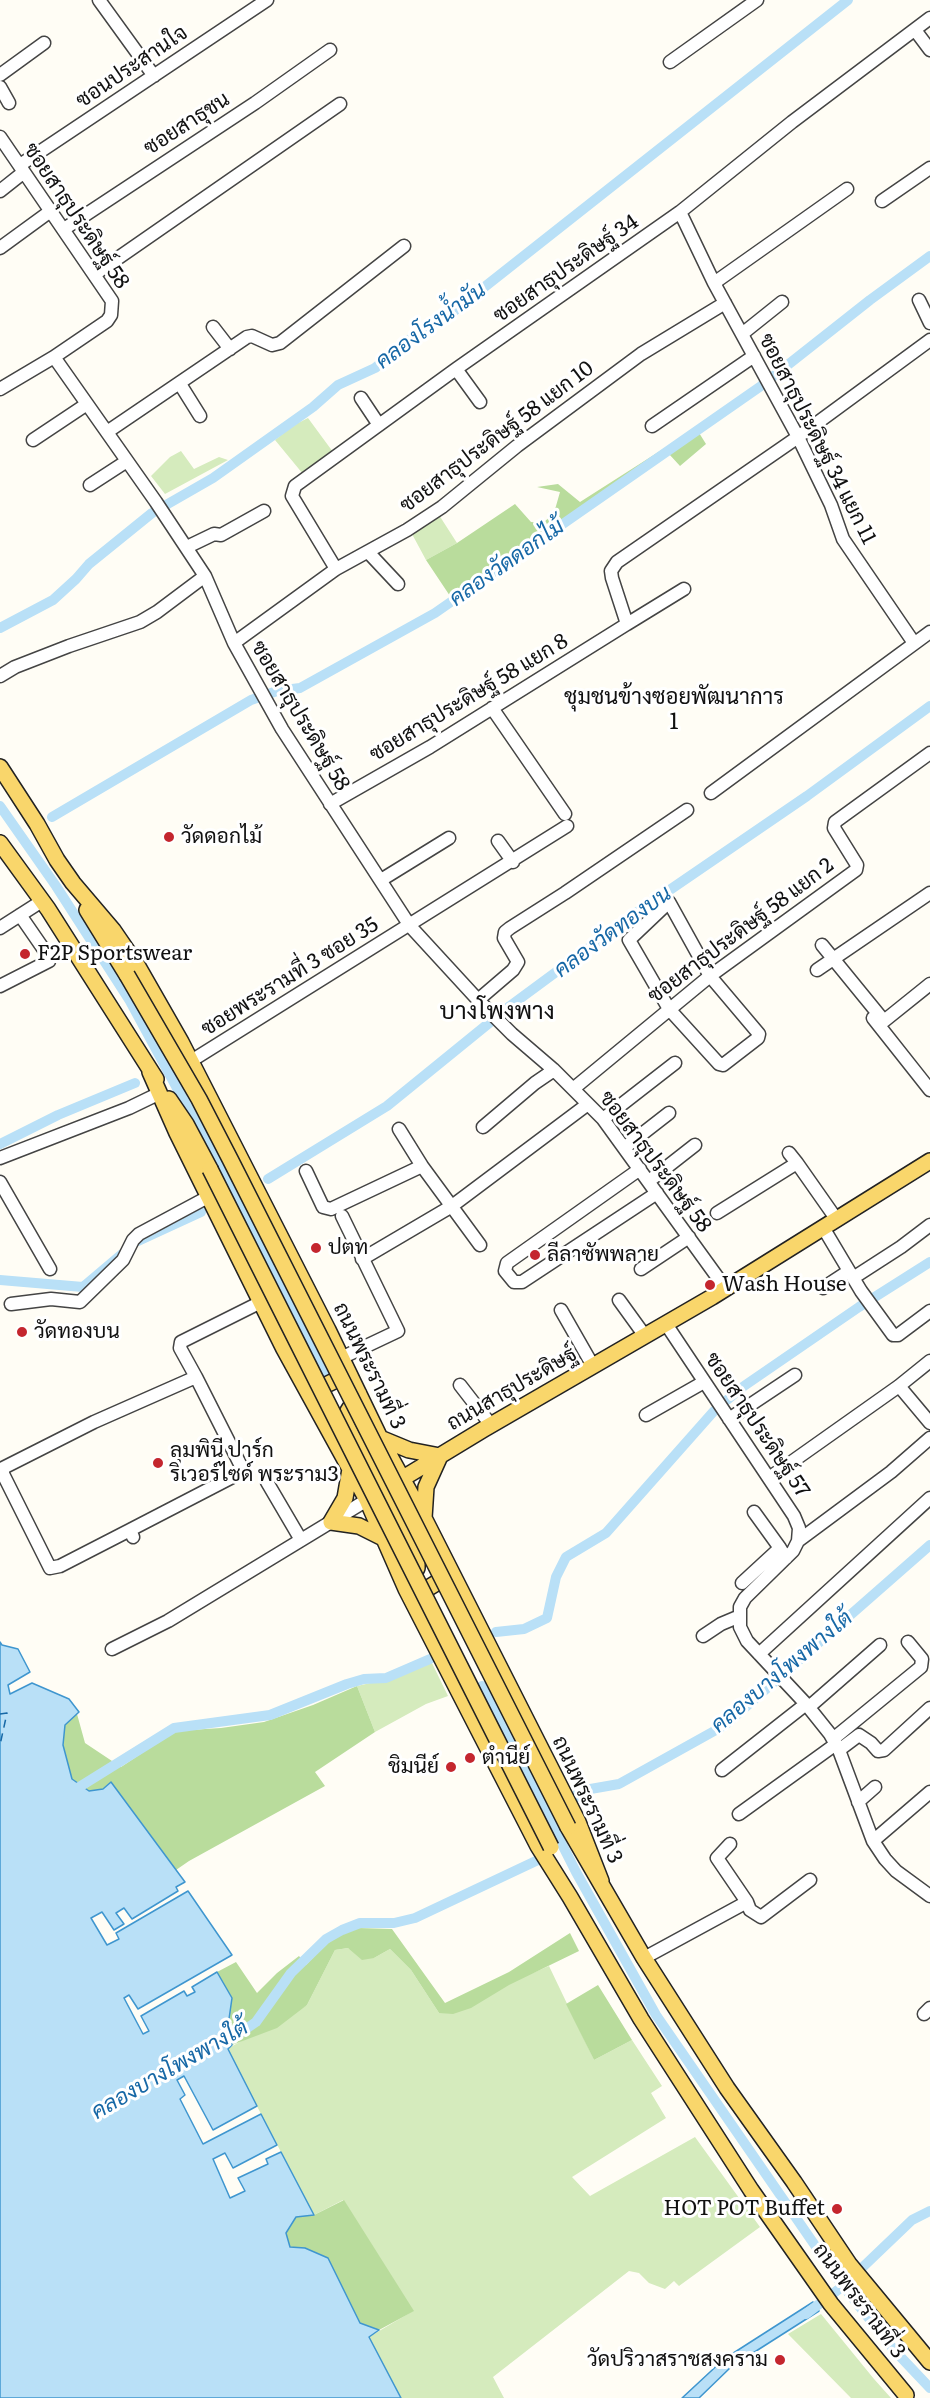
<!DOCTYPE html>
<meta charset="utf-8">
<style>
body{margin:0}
canvas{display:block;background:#fffdf5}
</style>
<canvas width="930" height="2398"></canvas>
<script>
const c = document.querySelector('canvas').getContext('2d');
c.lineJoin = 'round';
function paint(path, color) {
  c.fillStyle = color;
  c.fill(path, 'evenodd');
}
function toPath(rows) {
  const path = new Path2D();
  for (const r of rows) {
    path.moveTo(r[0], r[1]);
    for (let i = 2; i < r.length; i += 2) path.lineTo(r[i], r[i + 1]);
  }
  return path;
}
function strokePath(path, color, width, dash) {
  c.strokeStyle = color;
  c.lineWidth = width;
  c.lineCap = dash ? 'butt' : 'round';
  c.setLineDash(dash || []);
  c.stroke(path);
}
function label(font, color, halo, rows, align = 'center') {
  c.font = font + ' Literata,Sarabun,serif';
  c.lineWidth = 6;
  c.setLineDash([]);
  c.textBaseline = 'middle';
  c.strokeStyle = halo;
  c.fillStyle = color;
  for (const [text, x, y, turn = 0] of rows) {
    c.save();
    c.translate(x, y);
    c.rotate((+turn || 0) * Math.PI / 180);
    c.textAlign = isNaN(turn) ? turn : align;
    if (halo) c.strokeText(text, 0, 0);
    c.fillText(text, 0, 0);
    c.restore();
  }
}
paint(toPath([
 [308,418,333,452,303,474,275,440,294,425],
 [181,451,194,469,219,457,228,460,165,494,151,476,170,457],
 [439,515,457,543,426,560,412,534],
 [431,1661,448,1696,426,1704,375,1732,357,1686,384,1680],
 [348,1948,374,1958,390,1949,411,1970,439,2013,549,1966,594,2060,632,2040,662,2086,651,2093,666,2118,572,2177,590,2196,695,2137,760,2227,679,2286,674,2281,665,2289,649,2283,639,2273,629,2271,493,2377,504,2398,400,2398,369,2337,413,2311,343,2200,314,2215,227,2049,307,2005,335,1950],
 [821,2314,874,2379,891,2398,851,2398,788,2334]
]), '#d5ebbd');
paint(toPath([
 [696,428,706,444,680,466,669,454,452,599,426,560,457,543,515,504,531,522,543,523,554,513,560,492,537,487,558,484,580,502],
 [357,1686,375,1732,315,1772,325,1786,189,1861,176,1870,111,1782,103,1789,89,1791,72,1779,63,1745,65,1725,77,1714,85,1743,121,1767,175,1731,221,1728,264,1722,313,1705],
 [358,1928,392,1929,445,2003,509,1972,570,1933,579,1951,509,1985,471,2008,453,2014,439,2013,411,1970,390,1949,374,1958,362,1960,348,1948,335,1950,307,2005,277,2028,232,2045,228,2026,232,1998,217,1972,236,1962,257,1993,277,1973,299,1956,306,1965,325,1945,344,1933],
 [598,1985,632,2040,594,2060,566,2004],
 [344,2200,414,2311,379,2330,360,2323,305,2248,290,2247,286,2233,297,2216,314,2215]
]), '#b9dc9c');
const water = toPath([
 [0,1642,2,1645,18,1649,30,1672,8,1685,10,1694,32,1683,69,1699,79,1712,65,1725,63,1745,72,1779,89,1791,103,1789,111,1782,185,1882,176,1887,178,1891,132,1919,124,1908,116,1913,124,1924,114,1930,102,1912,91,1918,107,1945,119,1939,116,1933,188,1891,232,1955,138,2009,129,1995,124,1998,143,2034,149,2031,141,2016,184,1991,187,1996,195,1992,192,1987,217,1972,232,1998,228,2026,232,2045,228,2049,257,2106,213,2130,184,2076,177,2080,185,2095,180,2099,203,2144,261,2114,277,2145,233,2168,225,2153,213,2159,230,2198,245,2191,238,2178,268,2164,266,2159,281,2152,314,2215,296,2217,286,2233,290,2247,305,2248,328,2258,360,2323,379,2330,369,2337,401,2398,0,2398,0,1642],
 [813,2302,819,2311,731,2367,699,2398,682,2398,724,2359,813,2302]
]);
paint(water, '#b9e0f7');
strokePath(water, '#3f96cf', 1.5);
strokePath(toPath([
 [0,628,53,600,76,579,89,564,152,513,213,478,313,407,338,385,375,368,418,333,449,315,848,0],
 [0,806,56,886,130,1001,211,1151,324,1375],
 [52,817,251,700,277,691,300,688,435,613,761,386,870,300,930,256],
 [0,1144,58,1115,135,1083],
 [268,1179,387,1106,510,1006,636,913,807,796,930,706],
 [138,1241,201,1212],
 [0,1280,83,1287,122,1254],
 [727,1400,744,1386,859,1307,930,1262],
 [496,1632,524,1629,547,1618,556,1577,566,1557,606,1533,714,1411],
 [482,1686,576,1872,656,2015,843,2286,895,2351,930,2388],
 [68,1794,174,1728,270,1715,347,1684,364,1679,386,1678,430,1659],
 [218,2044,240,2033,256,2022,291,1973,326,1939,342,1930,360,1923,394,1923,415,1918,538,1860,579,1791,619,1784,725,1725,930,1545],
 [806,2314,843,2286,912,2220,930,2211]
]), '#b9e0f7', 10);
strokePath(toPath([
 [0,1714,7,1713,0,1745]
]), '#1768a6', 1.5, [8, 6]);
const minor = toPath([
 [99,0,154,76],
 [915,30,930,50],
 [670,62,757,0],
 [0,75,44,43],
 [0,87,9,103],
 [0,137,112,301,111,315,107,321,54,357,156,502,205,576,234,643,282,729,410,926,478,1000,512,1034,554,1070,603,1119,726,1289],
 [20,165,267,0],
 [0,191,24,172],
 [882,201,930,168],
 [680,212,714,283,798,437,831,505,843,539,914,643],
 [64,229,255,103,330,50],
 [0,248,52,210],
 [95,274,340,104],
 [714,283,847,189],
 [919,300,930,323],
 [213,327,230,349],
 [742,334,782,302],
 [456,369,480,402],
 [180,384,200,416],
 [0,389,54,357],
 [361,398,379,425],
 [652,426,754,356],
 [107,432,247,337,252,336,272,345,280,343,404,246],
 [33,440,87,404],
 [90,485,127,461],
 [187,547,214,534,221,535,264,511],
 [368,552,398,584],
 [336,569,292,496,295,486,456,369,680,212,792,122,930,18],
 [627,624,684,589],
 [234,643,336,569,407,530,442,507,517,446,641,354,725,303],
 [0,676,15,667,69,646,140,622,157,612,205,576],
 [492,708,565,814],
 [711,793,930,632],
 [330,804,430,747,627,624,612,578,611,571,617,562,798,437,930,340],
 [498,841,513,862],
 [381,880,449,838],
 [669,902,710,976,759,1034,758,1038,723,1065,719,1064,669,1009,629,940,669,902],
 [0,928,42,901],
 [822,945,884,1021,930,984],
 [817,970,930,893],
 [0,986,49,961,49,957,20,915],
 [478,1000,513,970,518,962,504,938,505,932,510,928,565,893,687,810],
 [873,1018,930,1090],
 [191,1061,567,826],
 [573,1089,710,976,856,870,857,865,834,828,835,822,930,753],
 [603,1119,675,1063],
 [483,1127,535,1083,554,1070],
 [399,1129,422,1166,480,1245],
 [624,1148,669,1113],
 [789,1153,797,1163],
 [0,1158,129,1108,160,1093],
 [640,1169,507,1263,505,1271,514,1282,522,1282,657,1193],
 [306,1171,323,1207,331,1209,422,1166],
 [649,1181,695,1145],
 [0,1182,50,1269],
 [717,1213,797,1163,837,1220],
 [824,1229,861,1291,893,1335,898,1335,930,1311],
 [362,1259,452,1206,588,1104],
 [641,1269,689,1237],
 [853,1278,901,1247,930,1225],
 [823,1288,849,1271],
 [619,1300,645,1336],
 [11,1304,51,1299,80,1302,123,1260,133,1240,139,1234,208,1197],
 [561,1310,593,1366],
 [666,1324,794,1516,799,1528,798,1541,793,1551,745,1598,740,1607,740,1627,747,1641,806,1704,830,1734,839,1750,873,1841,885,1859,896,1871,930,1896],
 [341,1358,398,1331,342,1216],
 [460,1385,491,1425],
 [899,1386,930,1423],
 [646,1415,704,1382],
 [729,1419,795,1375],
 [769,1478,899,1386,930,1361],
 [267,1482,301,1540],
 [754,1512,780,1548],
 [130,1530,242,1472,241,1466,196,1377],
 [133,1537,130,1530,60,1566,50,1568,3,1474,3,1468,94,1422,196,1377,180,1348,181,1342,261,1302],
 [798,1541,891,1472,930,1438],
 [742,1583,780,1548,786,1558],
 [703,1636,721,1624,740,1616],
 [112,1649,168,1621,367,1500],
 [759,1654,930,1498],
 [809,1707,880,1645],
 [833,1739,921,1667,922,1659,908,1642],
 [839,1750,859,1735,871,1743,878,1751,884,1750,930,1708],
 [722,1770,806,1704],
 [858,1802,875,1787],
 [739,1814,836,1744],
 [873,1841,930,1792],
 [730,1844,717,1858,747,1902],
 [644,1958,747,1902,750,1910,761,1917,810,1880],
 [924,2014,930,2008]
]);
const major = toPath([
 [0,767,37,824,57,860,73,883,113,930,137,965,181,1042,328,1330,380,1438,424,1518,578,1822,601,1881],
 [0,843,48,909,156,1079],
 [87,910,127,975],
 [150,1072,177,1133,284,1349,367,1500,406,1589,538,1846,570,1897,641,2019,751,2190,831,2304,906,2395],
 [169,1099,186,1124,210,1169],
 [307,1386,324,1386,336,1380,342,1364],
 [359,1394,348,1411,346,1424,417,1561,417,1568,409,1584],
 [380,1438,409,1450,440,1456],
 [350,1469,345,1498,331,1522,359,1526,385,1539],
 [367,1500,484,1429,712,1297,930,1161],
 [424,1518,426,1487,440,1456],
 [419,1603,425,1590,438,1582,456,1586],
 [568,1827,644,1958,727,2088,794,2182,849,2264,930,2362]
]);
strokePath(minor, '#444', 15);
strokePath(major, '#222', 18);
strokePath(minor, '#fff', 12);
strokePath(major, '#f9d66b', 15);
const majorBridge = toPath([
 [127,975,199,1099,230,1159,568,1827],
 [210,1169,551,1847]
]);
strokePath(majorBridge, '#222', 18, []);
strokePath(majorBridge, '#f9d66b', 15);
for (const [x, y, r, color] of [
 [169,837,6,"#c4262e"],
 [25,954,6,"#c4262e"],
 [316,1248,6,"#c4262e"],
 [535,1255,6,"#c4262e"],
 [710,1285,6,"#c4262e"],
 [22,1332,6,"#c4262e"],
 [158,1463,6,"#c4262e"],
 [470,1758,6,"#c4262e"],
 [451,1767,6,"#c4262e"],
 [837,2209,6,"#c4262e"],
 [780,2360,6,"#c4262e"]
]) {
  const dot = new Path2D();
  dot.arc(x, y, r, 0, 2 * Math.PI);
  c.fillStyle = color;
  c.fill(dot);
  strokePath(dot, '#fff', 2);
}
label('21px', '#111', '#fff', [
 ["ซอนประสานใจ",132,67,-34],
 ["ซอยสาธุชน",187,124,-33],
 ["ซอยสาธุประดิษฐ์ 58",76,216,56],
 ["ซอยสาธุประดิษฐ์ 34",566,269,-35],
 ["ซอยสาธุประดิษฐ์ 58 แยก 10",497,437,-37],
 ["ซอยสาธุประดิษฐ์ 34 แยก 11",817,439,63],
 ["ซอยสาธุประดิษฐ์ 58 แยก 8",469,698,-31],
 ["ซอยสาธุประดิษฐ์ 58",300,716,59],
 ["ซอยสาธุประดิษฐ์ 58 แยก 2",741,931,-37],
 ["ซอยพระรามที่ 3 ซอย 35",290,977,-32],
 ["ซอยสาธุประดิษฐ์ 58",655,1162,53],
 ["ถนนพระรามที่ 3",369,1366,64],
 ["ถนนสาธุประดิษฐ์",512,1389,-30],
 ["ซอยสาธุประดิษฐ์ 57",757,1425,56],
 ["ถนนพระรามที่ 3",587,1800,65],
 ["ถนนพระรามที่ 3",859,2301,53]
]);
label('21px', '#111', '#fff', [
 ["วัดดอกไม้",181,837],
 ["F2P Sportswear",37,954],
 ["ปตท",328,1248],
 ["ลีลาซัพพลาย",547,1255],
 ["Wash House",722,1285],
 ["วัดทองบน",34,1332],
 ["ลุมพินี ปาร์ก",170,1451],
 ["ริเวอร์ไซด์ พระราม3",170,1475],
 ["ตำนีย์",482,1758],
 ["ชิมนีย์",439,1767,"right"],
 ["HOT POT Buffet",825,2209,"right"],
 ["วัดปริวาสราชสงคราม",768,2360,"right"]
], 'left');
label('italic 22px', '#1768a6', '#fff', [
 ["คลองโรงน้ำมัน",431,326,-36],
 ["คลองวัดดอกไม้",507,563,-35],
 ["คลองวัดทองบน",613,932,-36],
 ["คลองบางโพงพางใต้",782,1672,-40],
 ["คลองบางโพงพางใต้",170,2070,-30]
]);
label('22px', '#111', '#fff', [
 ["ชุมชนข้างซอยพัฒนาการ",674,698],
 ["1",674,723]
]);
label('24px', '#111', '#fff', [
 ["บางโพงพาง",497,1012]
]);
</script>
